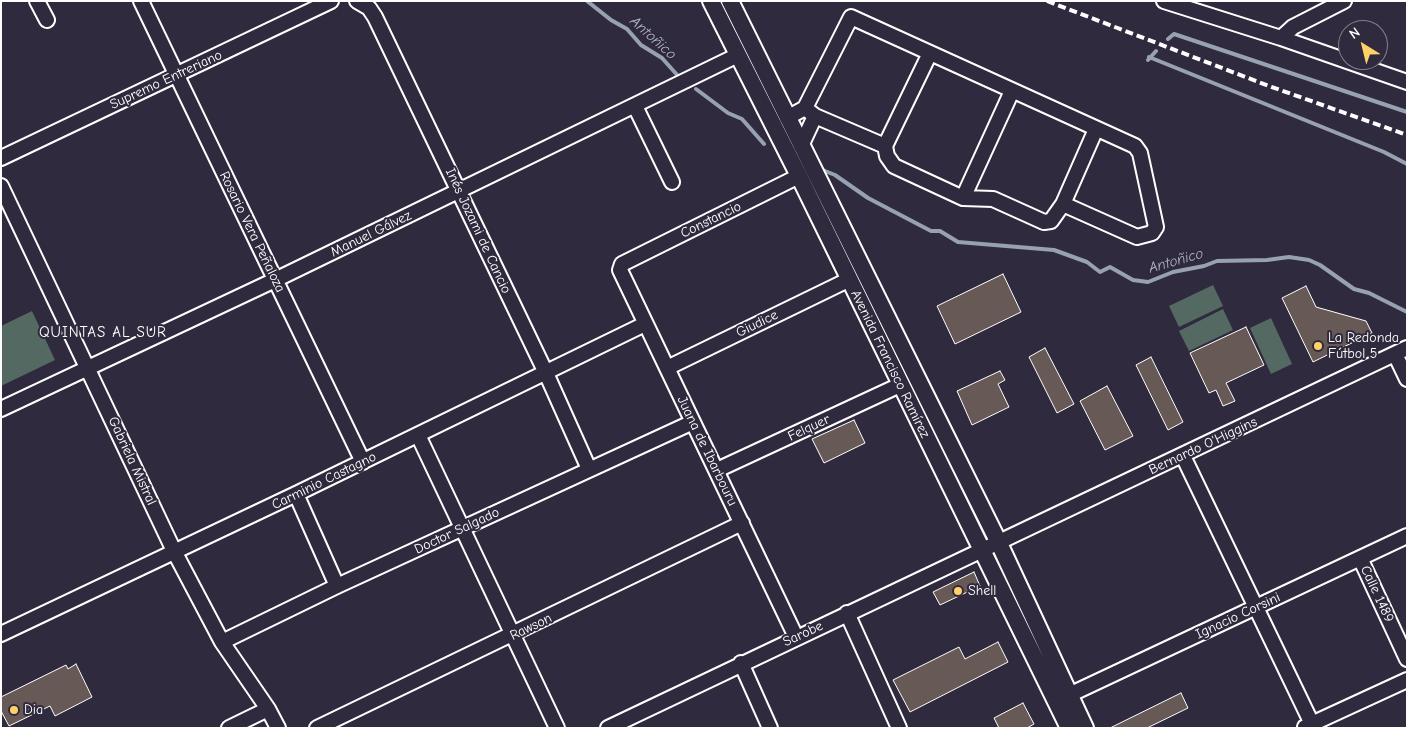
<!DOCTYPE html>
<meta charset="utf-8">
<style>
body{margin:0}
#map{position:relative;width:1408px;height:729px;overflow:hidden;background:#2f2a3d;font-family:"Comic Neue",sans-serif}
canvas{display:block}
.frame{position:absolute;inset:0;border:2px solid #fff;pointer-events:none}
.north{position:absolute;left:1338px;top:20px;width:50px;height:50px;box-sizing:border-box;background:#2f2a3d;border:1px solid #827f8b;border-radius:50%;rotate:324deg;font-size:14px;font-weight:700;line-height:20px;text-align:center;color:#fff}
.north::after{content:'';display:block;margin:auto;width:18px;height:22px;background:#ffd166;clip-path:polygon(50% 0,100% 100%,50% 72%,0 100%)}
</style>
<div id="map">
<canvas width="1408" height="729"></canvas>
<div class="frame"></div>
<div class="north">N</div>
</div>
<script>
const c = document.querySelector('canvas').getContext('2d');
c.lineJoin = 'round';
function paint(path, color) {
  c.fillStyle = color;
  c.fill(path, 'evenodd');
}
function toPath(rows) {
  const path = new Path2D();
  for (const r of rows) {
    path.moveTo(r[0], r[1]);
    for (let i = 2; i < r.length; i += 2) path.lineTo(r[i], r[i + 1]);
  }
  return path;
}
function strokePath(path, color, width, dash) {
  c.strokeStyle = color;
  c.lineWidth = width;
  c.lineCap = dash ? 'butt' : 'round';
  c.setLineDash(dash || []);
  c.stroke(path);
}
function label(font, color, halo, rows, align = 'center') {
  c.font = font + ' "Comic Neue",sans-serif';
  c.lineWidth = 4;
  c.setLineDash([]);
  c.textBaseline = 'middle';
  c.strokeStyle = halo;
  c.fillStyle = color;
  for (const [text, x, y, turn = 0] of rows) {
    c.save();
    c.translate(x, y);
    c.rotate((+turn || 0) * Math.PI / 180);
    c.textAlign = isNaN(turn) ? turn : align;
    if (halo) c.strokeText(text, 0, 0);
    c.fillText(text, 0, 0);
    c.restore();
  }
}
paint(toPath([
 [1213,285,1223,306,1179,327,1169,306],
 [1223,309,1233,330,1189,351,1179,331],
 [32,311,55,360,1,386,1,326],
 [1271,318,1292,364,1271,374,1250,328]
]), '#556963');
strokePath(toPath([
 [587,1,611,20,627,29,641,45,662,58,679,77],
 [1168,39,1174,34,1407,112],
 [1149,57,1384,152,1407,164],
 [1148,60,1156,51],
 [696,89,728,113,742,119,764,144],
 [820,169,835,175,868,198,931,231,940,231,958,242,1054,250,1087,262,1100,272,1110,267,1133,280,1148,282,1173,272,1204,266,1217,261,1267,260,1289,257,1309,260,1320,265,1354,289,1369,293,1407,312]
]), '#97a1b0', 4);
const building = toPath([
 [1003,274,1021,312,955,344,937,306,1003,274],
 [1306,286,1316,307,1366,321,1372,333,1313,362,1282,298,1306,286],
 [1246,327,1264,365,1226,383,1235,401,1223,406,1216,390,1209,393,1190,353,1246,327],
 [1045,348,1074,404,1057,413,1029,357,1045,348],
 [1151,357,1183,422,1168,430,1136,365,1151,357],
 [1000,371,1005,380,998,384,1009,407,972,425,957,391,1000,371],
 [1107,386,1133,436,1105,450,1080,401,1107,386],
 [854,420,865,443,824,463,812,439,854,420],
 [974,572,980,586,940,605,933,592,974,572],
 [998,642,1008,662,910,712,893,680,959,647,965,659,998,642],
 [76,664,92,697,55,716,50,706,9,726,1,711,1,697,66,665,68,669,76,664],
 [1181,693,1188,708,1147,728,1110,728,1181,693],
 [1023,703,1034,724,1027,728,999,728,994,718,1023,703]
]);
paint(building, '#675955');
strokePath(building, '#fff', 1);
const minor = toPath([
 [37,1,47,20],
 [141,1,363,462],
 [357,1,369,8,375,17,546,373,589,469],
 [1164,1,1281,38,1407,82],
 [1281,38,1293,27,1344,1],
 [635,106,672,182],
 [805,108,815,116,885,146,887,156,894,166,963,198,993,199,1044,222,1051,221,1063,204,1096,129],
 [787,118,805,108,851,17,1135,146,1140,153,1156,227,1152,233,1137,237,1063,204],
 [801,146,815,116],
 [885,146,930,53],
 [1,158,331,1],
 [1,186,174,551,222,642,268,709,278,728],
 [963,198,1012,91],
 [1395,354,1407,379],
 [667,368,848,280],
 [1,409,275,280,738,55],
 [418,435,557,728],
 [1183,456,1314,728],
 [717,470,900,385],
 [296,494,337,586],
 [1360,558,1407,659],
 [847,613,899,728],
 [1,634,296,494,645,324],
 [796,637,620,270,622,264,799,176],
 [222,642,337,586,693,422],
 [741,663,770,728],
 [1069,695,1407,536],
 [1305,727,1407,680],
 [229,728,268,709],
 [317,728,742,523],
 [608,728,1407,348]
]);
const major = toPath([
 [711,1,799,176,1069,728],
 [730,1,998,541,1085,728]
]);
strokePath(minor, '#fff', 18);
strokePath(major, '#fff', 20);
strokePath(minor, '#2f2a3d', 14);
strokePath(major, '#2f2a3d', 16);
strokePath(toPath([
 [1047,1,1269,86,1407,135]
]), '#fff', 4, [8, 4]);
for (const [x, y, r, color] of [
 [1318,346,5,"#ffd166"],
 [958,591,5,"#ffd166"],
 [14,710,5,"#ffd166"]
]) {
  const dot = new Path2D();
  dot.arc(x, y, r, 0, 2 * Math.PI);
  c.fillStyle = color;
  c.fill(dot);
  strokePath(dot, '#2f2a3d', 2);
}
label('14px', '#fff', '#2f2a3d', [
 ["Supremo Entreriano",166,80,-25],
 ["Constancio",711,220,-26],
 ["Inés Jozami de Cancio",478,231,65],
 ["Rosario Vera Peñaloza",252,232,64],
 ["Manuel Gálvez",371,234,-26],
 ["Giudice",757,324,-26],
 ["Avenida Francisco Ramírez",890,364,64],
 ["Felquer",809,428,-25],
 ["Bernardo O'Higgins",1203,446,-25],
 ["Juana de Ibarbouru",707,451,64],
 ["Gabriela Mistral",132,461,65],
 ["Carminio Castagno",324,481,-26],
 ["Doctor Salgado",457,531,-25],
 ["Calle 1489",1377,594,65],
 ["Ignacio Corsini",1238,616,-25],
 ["Rawson",531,627,-26],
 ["Sarobe",803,634,-25]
]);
label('14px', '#fff', '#2f2a3d', [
 ["La Redonda",1328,338],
 ["Fútbol 5",1328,354],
 ["Shell",968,591],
 ["Dia",24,710]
], 'left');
label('italic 15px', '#b1b8c4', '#2f2a3d', [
 ["Antoñico",653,38,42],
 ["Antoñico",1176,261,-16]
]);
c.letterSpacing = '1px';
label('15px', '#fff', '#2f2a3d', [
 ["QUINTAS AL SUR",103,333]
]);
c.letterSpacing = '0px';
</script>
